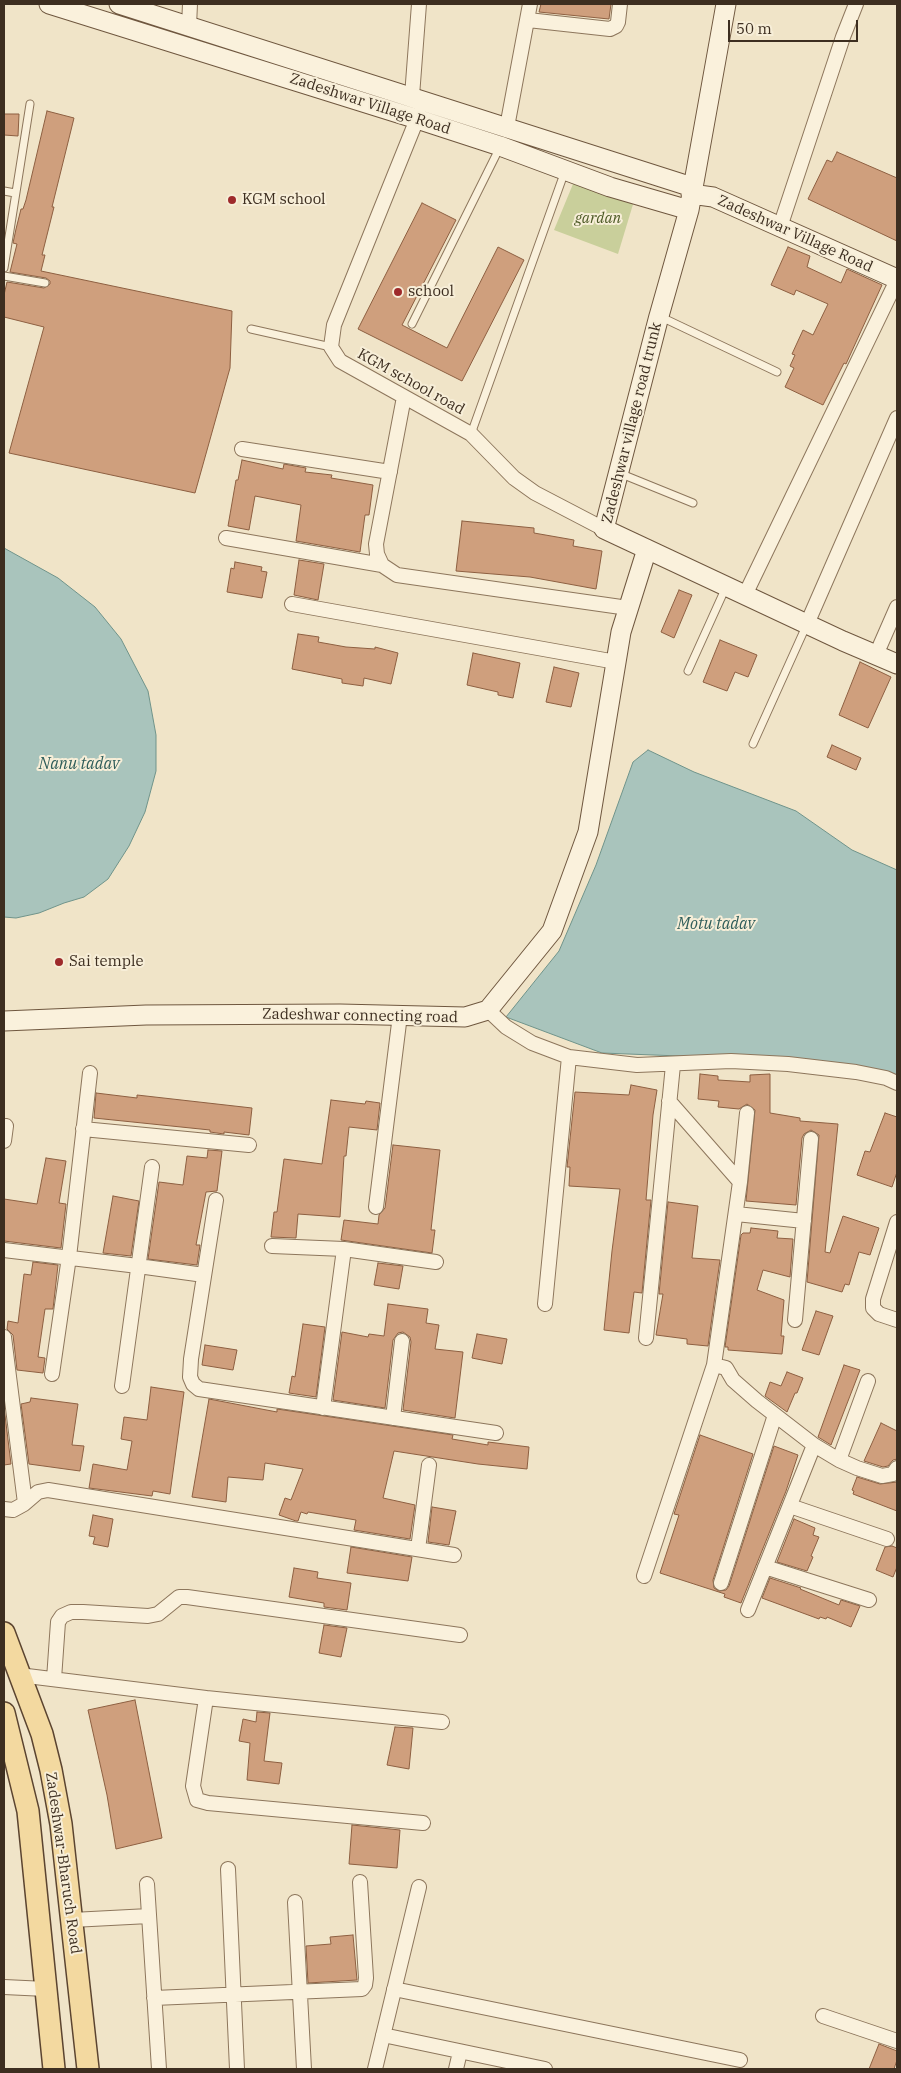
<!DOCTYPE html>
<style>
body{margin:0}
#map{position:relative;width:901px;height:2073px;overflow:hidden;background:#f0e4c8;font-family:"IBM Plex Serif",serif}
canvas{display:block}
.frame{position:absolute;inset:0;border:5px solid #3d2e20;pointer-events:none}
.scale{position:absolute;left:728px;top:20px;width:130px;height:22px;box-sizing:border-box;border:2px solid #3d2e20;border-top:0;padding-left:6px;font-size:15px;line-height:18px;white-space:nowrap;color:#3d2e20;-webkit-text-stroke:4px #f7eed8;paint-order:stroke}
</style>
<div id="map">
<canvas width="901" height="2073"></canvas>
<div class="frame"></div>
<div class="scale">50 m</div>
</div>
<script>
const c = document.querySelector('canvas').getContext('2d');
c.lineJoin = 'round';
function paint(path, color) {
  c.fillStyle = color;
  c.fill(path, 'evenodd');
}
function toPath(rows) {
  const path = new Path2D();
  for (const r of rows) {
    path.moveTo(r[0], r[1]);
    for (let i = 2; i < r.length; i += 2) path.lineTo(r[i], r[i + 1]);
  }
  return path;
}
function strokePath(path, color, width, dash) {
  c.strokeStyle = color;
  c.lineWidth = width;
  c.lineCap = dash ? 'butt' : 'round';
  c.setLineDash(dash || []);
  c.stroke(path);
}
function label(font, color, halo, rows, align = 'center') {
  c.font = font + ' "IBM Plex Serif",serif';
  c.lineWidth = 4;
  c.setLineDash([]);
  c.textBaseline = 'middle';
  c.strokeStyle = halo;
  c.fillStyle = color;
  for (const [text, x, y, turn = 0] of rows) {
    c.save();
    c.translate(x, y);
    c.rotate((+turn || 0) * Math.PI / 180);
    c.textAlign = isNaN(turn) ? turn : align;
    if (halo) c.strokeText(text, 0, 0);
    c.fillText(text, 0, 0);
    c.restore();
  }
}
paint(toPath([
 [573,184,634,201,618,254,554,230]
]), '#c9cf9b');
const water = toPath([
 [4,548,58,578,95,607,121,639,148,691,156,735,156,771,145,812,129,846,108,879,84,897,64,903,39,913,16,918,4,917,4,548],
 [648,750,694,772,796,811,852,850,897,870,897,1078,757,1059,602,1053,506,1017,559,951,596,865,633,762,648,750]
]);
paint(water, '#a9c4bc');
strokePath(water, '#6f938a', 1);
const building = toPath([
 [541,4,611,4,609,19,539,12,541,4],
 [47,111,74,118,52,207,54,207,42,255,45,255,41,271,232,311,230,368,195,493,9,453,44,327,4,317,4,295,7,282,44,288,50,284,50,281,46,278,10,272,17,244,13,243,16,229,21,209,23,209,26,200,47,111],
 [4,114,19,114,18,136,4,135,4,114],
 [837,152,897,178,897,241,808,199,827,160,832,162,837,152],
 [422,203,456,220,402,325,447,348,498,247,524,260,462,381,358,329,422,203],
 [788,247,810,256,807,267,841,283,847,269,882,285,846,364,844,363,823,405,785,387,794,368,790,366,795,355,792,354,803,330,813,335,828,304,796,290,794,295,771,285,788,247],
 [242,460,283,469,284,464,306,468,305,472,332,475,331,478,373,485,369,515,365,515,360,552,296,541,301,505,255,496,249,530,228,526,236,480,238,480,242,460],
 [462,521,534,528,534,533,574,540,573,546,602,551,596,589,530,577,456,571,462,521],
 [299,560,324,564,318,600,294,595,299,560],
 [235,562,262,567,261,571,267,572,262,598,227,592,231,568,234,569,235,562],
 [679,590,692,595,674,638,661,632,679,590],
 [298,634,319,637,318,642,346,647,375,649,375,647,398,653,391,684,364,678,363,686,342,683,342,679,292,669,298,634],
 [720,640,757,655,748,677,735,672,727,691,703,682,720,640],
 [473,653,520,663,513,698,498,695,498,692,467,685,473,653],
 [860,662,891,677,868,728,839,715,860,662],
 [554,667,579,673,571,707,546,702,554,667],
 [832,745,861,758,856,770,827,757,832,745],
 [700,1074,718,1076,718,1080,750,1082,750,1075,770,1074,770,1113,800,1118,800,1121,838,1124,825,1252,830,1253,843,1216,879,1228,870,1255,859,1252,849,1285,845,1284,842,1292,807,1282,819,1135,811,1130,804,1134,802,1138,796,1205,746,1201,755,1110,747,1104,739,1109,718,1107,719,1101,698,1099,700,1074],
 [631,1085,657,1090,653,1115,646,1200,651,1200,642,1293,634,1292,629,1333,604,1330,612,1251,620,1189,569,1186,570,1167,567,1167,575,1092,629,1095,631,1085],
 [96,1093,137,1098,137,1095,252,1108,249,1135,224,1132,224,1134,210,1132,210,1130,94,1118,96,1093],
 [331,1100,365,1104,366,1101,380,1103,377,1130,349,1127,346,1156,344,1156,340,1217,298,1214,296,1238,271,1237,274,1212,277,1212,284,1159,322,1164,331,1100],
 [885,1113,897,1117,897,1172,892,1187,857,1175,865,1151,870,1152,885,1113],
 [393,1145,440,1150,431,1230,435,1230,432,1253,341,1240,344,1220,378,1224,379,1215,385,1208,393,1145],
 [208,1150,222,1151,217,1191,206,1192,196,1245,200,1245,197,1265,148,1259,159,1182,183,1185,187,1156,207,1158,208,1150],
 [46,1158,66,1161,59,1203,66,1204,61,1248,4,1241,4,1199,37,1204,46,1158],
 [113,1196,139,1201,131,1256,103,1253,113,1196],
 [668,1202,698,1206,692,1258,720,1260,708,1346,687,1344,687,1339,656,1335,663,1294,659,1294,668,1202],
 [751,1228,778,1231,777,1238,793,1239,790,1277,763,1270,757,1290,784,1300,781,1336,784,1336,782,1354,728,1350,728,1347,725,1347,741,1235,743,1233,750,1233,751,1228],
 [33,1262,58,1265,53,1309,45,1309,38,1357,45,1358,43,1373,17,1370,13,1335,7,1329,8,1321,18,1323,24,1274,31,1275,33,1262],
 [378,1263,403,1266,399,1289,374,1285,378,1263],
 [388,1304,428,1309,426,1323,439,1325,435,1349,463,1352,455,1418,403,1410,411,1342,410,1337,403,1332,398,1333,393,1340,385,1408,333,1400,342,1332,368,1337,369,1334,384,1336,388,1304],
 [816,1311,833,1316,819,1355,802,1350,816,1311],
 [303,1324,325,1327,316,1397,289,1393,292,1376,295,1377,303,1324],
 [477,1334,507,1339,502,1364,472,1358,477,1334],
 [205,1345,237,1350,233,1370,202,1365,205,1345],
 [844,1365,860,1370,831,1445,818,1437,844,1365],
 [787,1372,803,1378,797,1393,795,1393,787,1412,765,1396,770,1382,781,1386,787,1372],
 [151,1387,184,1392,170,1494,153,1491,152,1496,89,1488,93,1464,127,1470,132,1441,121,1439,124,1417,147,1420,151,1387],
 [31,1398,78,1404,72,1445,84,1446,80,1471,29,1464,21,1404,30,1402,31,1398],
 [209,1399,277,1412,277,1409,453,1435,452,1439,488,1445,488,1442,529,1447,527,1469,478,1464,394,1451,383,1498,415,1505,410,1539,354,1530,356,1520,308,1512,307,1514,301,1512,298,1521,296,1521,279,1515,285,1498,291,1500,303,1469,265,1463,263,1480,228,1477,226,1502,192,1497,209,1399],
 [4,1407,11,1464,4,1465,4,1407],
 [881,1423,897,1431,897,1459,893,1460,888,1466,883,1467,864,1461,881,1423],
 [700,1435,753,1454,713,1580,714,1588,719,1591,726,1590,729,1586,774,1446,798,1455,786,1491,741,1603,724,1597,725,1594,660,1573,679,1515,674,1514,700,1435],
 [857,1477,880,1484,897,1482,897,1511,853,1494,854,1491,852,1490,857,1477],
 [432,1507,456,1511,449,1545,428,1542,432,1507],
 [93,1515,113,1519,108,1547,93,1544,95,1537,89,1536,93,1515],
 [794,1519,815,1528,813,1535,819,1537,811,1556,813,1557,807,1571,777,1562,794,1519],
 [892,1546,897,1548,897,1567,893,1577,876,1570,885,1547,892,1546],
 [351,1547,412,1557,408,1581,347,1573,351,1547],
 [294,1568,318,1572,317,1578,351,1583,347,1610,324,1607,324,1603,289,1597,294,1568],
 [770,1578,801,1588,800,1589,839,1605,841,1600,860,1606,851,1627,827,1617,826,1619,820,1617,819,1619,762,1598,770,1578],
 [324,1625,347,1628,341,1657,319,1653,324,1625],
 [135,1700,162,1838,116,1849,107,1795,88,1710,135,1700],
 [257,1712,270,1713,264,1761,282,1763,279,1784,247,1780,250,1743,239,1741,243,1719,256,1722,257,1712],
 [395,1727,413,1728,409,1769,387,1765,395,1727],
 [352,1825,400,1830,397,1868,349,1864,352,1825],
 [353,1935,357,1980,308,1983,306,1946,331,1944,330,1937,353,1935],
 [879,2044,897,2051,897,2060,894,2069,869,2069,879,2044]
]);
paint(building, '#cf9f7d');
strokePath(building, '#8d5f41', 1);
const lane = toPath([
 [4,191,15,193],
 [4,268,30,104],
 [4,276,45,283],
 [659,316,777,372],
 [412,324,500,147],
 [251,329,331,347],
 [471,434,565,171],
 [619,473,693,503],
 [688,671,726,587],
 [753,744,807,624]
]);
const street = toPath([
 [528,20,610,29,616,26,618,22,620,4],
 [189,26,190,4],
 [412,96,419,4],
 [417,119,334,325,331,347,340,361,471,434,514,478,535,493,604,529],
 [507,127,530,4],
 [780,227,843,37,856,4],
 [404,397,376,544,377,554,382,565,397,575,628,608],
 [242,449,390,472],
 [226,538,382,565],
 [745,595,897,280],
 [292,604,616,662],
 [807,624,897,418],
 [876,655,897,607],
 [488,1010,506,1027,532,1043,569,1057,637,1065,731,1061,788,1064,856,1072,886,1078,897,1083],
 [669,1101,740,1182],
 [83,1129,249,1145],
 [4,1141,6,1126],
 [216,1200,191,1359,190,1377,193,1384,199,1389,496,1433],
 [376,1207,400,1015],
 [736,1214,804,1221],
 [897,1222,873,1299,873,1308,879,1314,897,1320],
 [272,1246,344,1249,436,1262],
 [4,1250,138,1266,204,1275],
 [545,1304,569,1057],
 [795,1320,811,1139],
 [4,1337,25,1503],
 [646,1338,673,1065],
 [714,1365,726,1368,733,1380,757,1401,814,1445,839,1460,857,1468,882,1476,893,1474,897,1468],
 [52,1374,69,1257,90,1073],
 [122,1386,152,1167],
 [323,1408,344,1249],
 [393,1418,402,1341],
 [839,1460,868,1381],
 [790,1506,887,1539],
 [4,1509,13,1510,24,1504,38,1492,48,1490,454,1555],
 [418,1549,429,1465],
 [765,1567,869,1600],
 [644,1576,714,1365,740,1182,747,1113],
 [721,1583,775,1415],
 [748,1610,814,1445],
 [19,1675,206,1698,442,1722],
 [54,1679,58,1622,62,1616,71,1612,83,1612,148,1616,158,1614,179,1597,187,1597,460,1635],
 [206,1698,193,1786,197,1800,208,1803,423,1823],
 [228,1869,237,2069],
 [147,1884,159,2069],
 [295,1902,304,2069],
 [72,1920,149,1916],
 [4,1987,46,1989],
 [394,1989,740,2060],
 [154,1998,362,1989,365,1985,366,1978,360,1882],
 [823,2016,897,2041],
 [383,2035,545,2069],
 [375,2069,419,1887],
 [456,2069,460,2052]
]);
const secondary = toPath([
 [49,4,417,119,500,146,610,187,689,210],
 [119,4,692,187],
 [726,4,689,210,659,316,604,529,843,641,897,664],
 [691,194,713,197,897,279],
 [4,1021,146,1015,340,1014,465,1017,488,1010,552,931,588,832,621,632,647,549]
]);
const primary = toPath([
 [4,1633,42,1734,51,1770,61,1824,88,2069],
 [4,1713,28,1811,54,2069]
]);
strokePath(lane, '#8d765c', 9);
strokePath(street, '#8d765c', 16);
strokePath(secondary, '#6f573f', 21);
strokePath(primary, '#5b4430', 24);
strokePath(lane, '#faf1dc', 7);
strokePath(street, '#faf1dc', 14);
strokePath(secondary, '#faf1dc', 19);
strokePath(primary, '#f3d9a0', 21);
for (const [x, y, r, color] of [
 [232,200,5,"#9e2a2b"],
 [398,292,5,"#9e2a2b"],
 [59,962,5,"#9e2a2b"]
]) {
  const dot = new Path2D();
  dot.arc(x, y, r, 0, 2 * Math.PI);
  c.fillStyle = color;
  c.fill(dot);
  strokePath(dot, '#f7eed8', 2);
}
label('15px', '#3d2e20', '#f7eed8', [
 ["Zadeshwar Village Road",370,104,18],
 ["Zadeshwar Village Road",795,234,24],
 ["KGM school road",411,382,29],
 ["Zadeshwar village road trunk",632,423,-76],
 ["Zadeshwar connecting road",360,1016,1],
 ["Zadeshwar-Bharuch Road",63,1863,82]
]);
label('15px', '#3d2e20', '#f7eed8', [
 ["KGM school",242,200],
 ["school",408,292],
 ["Sai temple",69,962]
], 'left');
label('italic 15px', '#4d5a26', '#f7eed8', [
 ["gardan",598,219]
]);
label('italic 16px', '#2f5d5a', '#f7eed8', [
 ["Nanu tadav",79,764],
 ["Motu tadav",716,924]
]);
</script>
